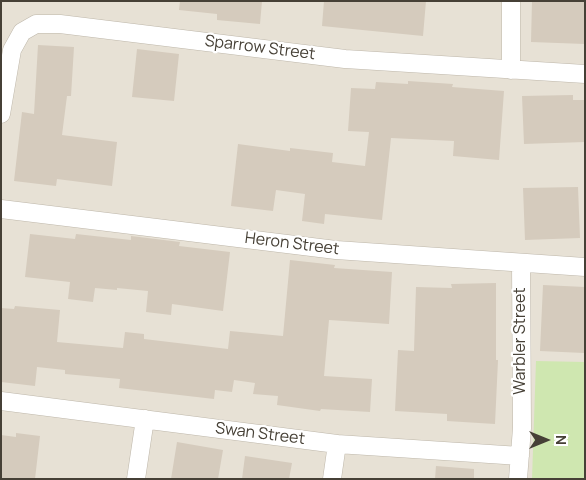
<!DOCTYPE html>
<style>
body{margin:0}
#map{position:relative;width:586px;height:480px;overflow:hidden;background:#f3efe7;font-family:Manrope,sans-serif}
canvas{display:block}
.frame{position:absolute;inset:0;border:2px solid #464036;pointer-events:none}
.north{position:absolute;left:521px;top:415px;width:50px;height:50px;-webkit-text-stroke:4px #fff;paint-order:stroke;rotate:90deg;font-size:14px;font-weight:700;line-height:20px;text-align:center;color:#464036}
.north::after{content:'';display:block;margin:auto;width:18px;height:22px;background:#464036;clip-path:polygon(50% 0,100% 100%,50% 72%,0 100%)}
</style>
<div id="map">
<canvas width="586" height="480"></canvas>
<div class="frame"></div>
<div class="north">N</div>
</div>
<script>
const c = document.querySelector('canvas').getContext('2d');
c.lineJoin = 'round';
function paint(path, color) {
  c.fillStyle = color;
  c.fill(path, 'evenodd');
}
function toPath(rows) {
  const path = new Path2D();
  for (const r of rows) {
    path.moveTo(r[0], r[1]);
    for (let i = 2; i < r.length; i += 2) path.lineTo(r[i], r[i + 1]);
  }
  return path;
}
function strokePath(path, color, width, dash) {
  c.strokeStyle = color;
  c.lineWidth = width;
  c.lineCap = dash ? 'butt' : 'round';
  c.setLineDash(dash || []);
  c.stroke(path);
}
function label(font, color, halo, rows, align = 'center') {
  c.font = font + ' Manrope,sans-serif';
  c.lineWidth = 4.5;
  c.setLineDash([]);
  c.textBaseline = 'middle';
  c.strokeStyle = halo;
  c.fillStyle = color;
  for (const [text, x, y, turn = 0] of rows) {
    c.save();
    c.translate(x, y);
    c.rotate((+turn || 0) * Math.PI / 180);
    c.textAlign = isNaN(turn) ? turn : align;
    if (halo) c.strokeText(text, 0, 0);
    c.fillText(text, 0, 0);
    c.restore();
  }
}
paint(toPath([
 [1,1,585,1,585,479,1,479]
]), '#e7e1d5');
paint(toPath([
 [536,361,585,362,585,479,532,479]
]), '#cfe7b0');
paint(toPath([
 [180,1,262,1,260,24,217,20,217,14,179,10],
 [324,1,426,1,423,36,322,26],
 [532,1,585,1,585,44,531,42],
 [38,45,74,47,71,96,67,96,62,135,117,142,112,186,57,179,56,186,14,181,22,112,34,114],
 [137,49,179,54,174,101,132,97],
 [408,81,453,84,452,87,504,91,499,160,453,156,454,141,391,138,382,220,325,214,324,224,302,221,305,194,276,190,273,211,231,206,238,144,290,151,290,148,333,153,332,162,365,166,369,132,348,131,351,88,375,89,376,82,408,84],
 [573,95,573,100,585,100,585,142,524,144,522,96],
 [578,187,580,238,525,240,523,188],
 [30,234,75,239,76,234,131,240,131,236,180,242,179,246,230,252,223,311,172,304,171,315,146,312,148,291,117,288,117,290,95,288,93,302,68,299,70,282,25,277],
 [290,260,335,265,334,268,392,272,389,324,329,320,324,376,372,379,370,412,321,409,320,411,277,405,278,396,253,394,255,383,234,380,232,392,215,390,214,399,119,388,120,379,65,374,65,370,37,367,35,386,1,382,1,308,14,309,15,306,60,310,57,342,123,348,125,332,144,334,144,339,228,349,230,331,283,336],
 [496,283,496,360,498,360,495,424,447,421,447,414,395,411,398,350,414,351,416,287,452,288,451,284],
 [543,285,585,287,584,353,540,351],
 [16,433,40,436,35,479,1,479,1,435,16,437],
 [177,442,223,450,218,479,171,479],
 [245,456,292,463,289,479,242,479],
 [436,466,474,469,474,479,435,479]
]), '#d5cbbd');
const street = toPath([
 [511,1,511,70],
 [1,114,12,50,22,32,36,24,60,24,345,59,585,74],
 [1,209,336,250,585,267],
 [1,401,337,444,520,456],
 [136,479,145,419],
 [332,479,337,444],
 [518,479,522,428,521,263]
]);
strokePath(street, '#beb7aa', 19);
strokePath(street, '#fff', 18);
label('16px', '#464036', '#fff', [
 ["Sparrow Street",260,48,7],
 ["Heron Street",292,244,7],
 ["Warbler Street",521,341,-90],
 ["Swan Street",260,434,7]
]);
</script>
